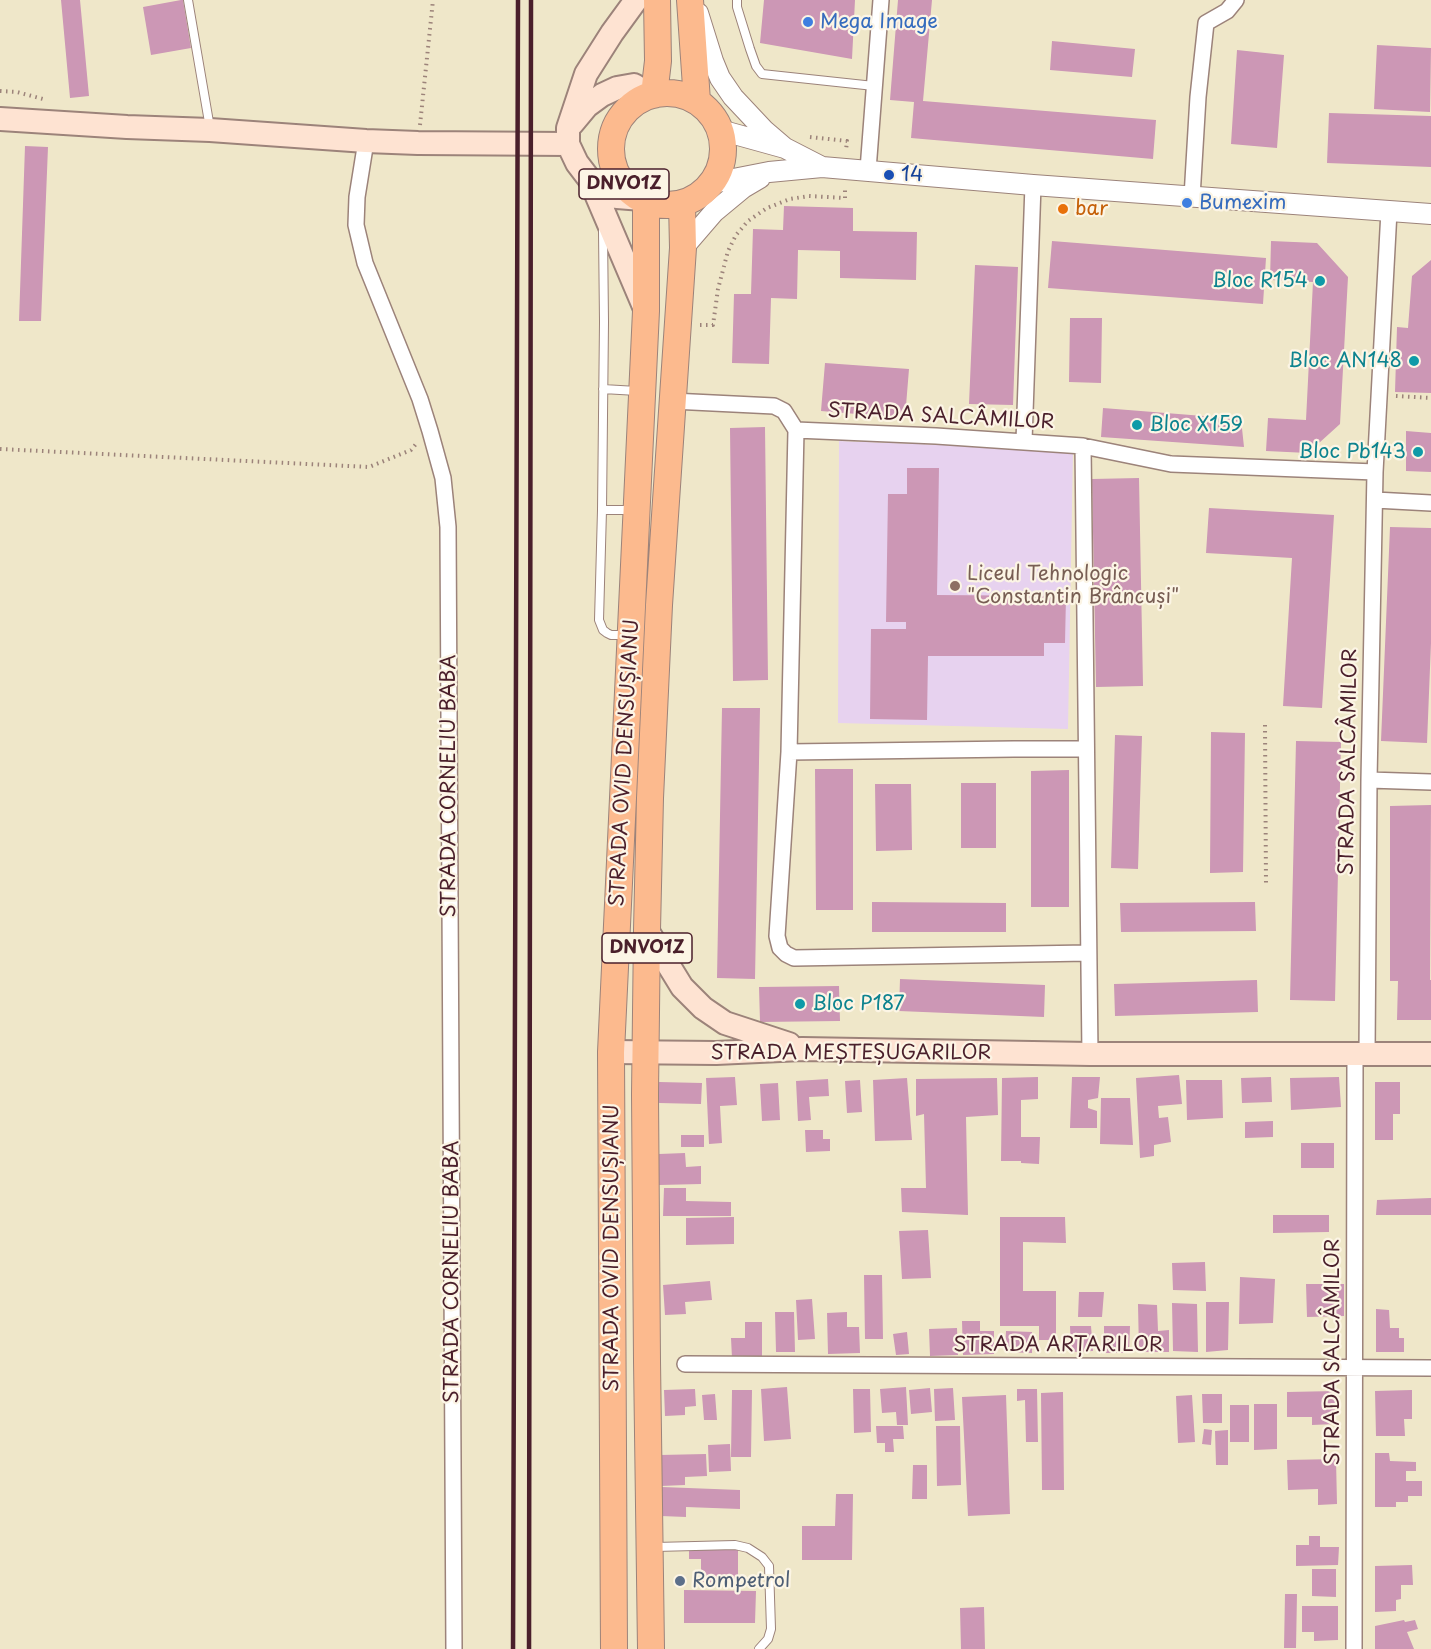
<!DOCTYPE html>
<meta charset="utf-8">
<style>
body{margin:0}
canvas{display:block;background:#efe7c9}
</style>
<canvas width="1431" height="1649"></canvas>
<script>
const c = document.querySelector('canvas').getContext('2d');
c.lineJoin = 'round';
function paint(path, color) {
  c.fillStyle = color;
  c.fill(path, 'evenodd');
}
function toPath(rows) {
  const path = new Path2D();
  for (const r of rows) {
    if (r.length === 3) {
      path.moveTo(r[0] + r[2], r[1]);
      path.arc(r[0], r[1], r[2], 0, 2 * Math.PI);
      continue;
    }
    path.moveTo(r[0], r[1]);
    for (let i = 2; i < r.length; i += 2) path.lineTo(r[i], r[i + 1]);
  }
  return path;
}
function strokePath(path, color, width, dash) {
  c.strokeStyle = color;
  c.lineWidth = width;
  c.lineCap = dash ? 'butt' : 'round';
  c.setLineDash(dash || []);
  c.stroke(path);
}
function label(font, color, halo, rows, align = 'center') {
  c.font = font + ' "Playpen Sans",sans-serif';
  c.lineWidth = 4.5;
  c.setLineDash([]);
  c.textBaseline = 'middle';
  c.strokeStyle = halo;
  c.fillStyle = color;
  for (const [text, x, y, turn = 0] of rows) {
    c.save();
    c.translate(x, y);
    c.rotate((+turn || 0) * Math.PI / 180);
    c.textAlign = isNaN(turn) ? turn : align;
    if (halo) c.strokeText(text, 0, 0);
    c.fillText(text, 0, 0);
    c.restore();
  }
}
paint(toPath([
 [839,441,1073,450,1068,729,838,723]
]), '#e7d2ef');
paint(toPath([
 [61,0,80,0,89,96,70,98],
 [181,0,183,0,191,48,151,55,143,7],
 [764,0,855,0,852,59,760,43],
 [898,0,932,0,923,101,1156,120,1153,159,911,138,914,102,890,100],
 [1052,41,1135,49,1132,77,1050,70],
 [1377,45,1431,48,1430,112,1374,109],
 [1237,50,1284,55,1277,148,1231,144],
 [1329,113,1431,116,1431,167,1327,163],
 [25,146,48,147,41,321,19,321],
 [784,206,853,208,853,231,917,232,916,280,840,278,840,251,798,250,797,299,771,298,769,364,732,363,734,294,751,294,753,229,783,230],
 [1052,241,1266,258,1263,304,1048,288],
 [1271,241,1317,243,1348,277,1340,424,1308,453,1266,451,1268,418,1306,420,1313,282,1270,280],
 [1431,260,1431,393,1395,392,1397,327,1408,328,1412,276],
 [975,265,1018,267,1013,405,969,404],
 [1070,318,1102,318,1101,383,1069,382],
 [825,363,909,369,905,418,821,411],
 [1103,408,1241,419,1244,447,1101,437],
 [765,427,768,680,733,681,730,428],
 [1406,431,1431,433,1431,472,1406,471],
 [907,468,939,468,937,595,1066,596,1065,643,1044,643,1044,656,928,656,927,720,870,719,871,629,906,629,906,622,886,622,888,494,907,494],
 [1139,478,1143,686,1096,687,1092,479],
 [1209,508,1334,515,1322,708,1283,706,1292,558,1206,553],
 [1390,527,1431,528,1431,643,1427,743,1381,741],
 [722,708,760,708,755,979,717,978],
 [1211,732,1245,733,1243,872,1210,873],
 [1115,735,1142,736,1138,869,1111,868],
 [1296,741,1341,742,1335,1001,1290,1000],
 [815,769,853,769,853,910,816,910],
 [1069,770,1069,907,1031,907,1031,771],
 [961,783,996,783,996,848,961,848],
 [875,784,911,784,912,850,876,851],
 [1431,805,1430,980,1431,980,1431,1020,1397,1020,1398,981,1390,981,1390,806],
 [872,902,1006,903,1006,932,872,932],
 [1255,902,1256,931,1121,932,1120,903],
 [900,979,1045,985,1044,1017,899,1011],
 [1257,980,1258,1012,1115,1016,1114,984],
 [839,986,840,1021,760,1022,759,987],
 [1179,1075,1182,1104,1158,1106,1159,1118,1168,1117,1171,1142,1154,1145,1154,1156,1140,1158,1136,1078],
 [735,1077,737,1105,720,1106,722,1143,709,1144,706,1078],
 [1038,1077,1038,1099,1021,1100,1021,1137,1040,1137,1039,1164,1021,1163,1021,1161,1001,1161,1002,1078],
 [1072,1077,1100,1077,1098,1098,1088,1100,1088,1108,1097,1111,1097,1128,1070,1128],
 [1271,1077,1272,1102,1242,1103,1241,1078],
 [1339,1077,1341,1107,1291,1110,1290,1078],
 [907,1078,912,1140,875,1141,873,1080],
 [997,1078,998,1115,966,1117,968,1215,902,1212,901,1188,926,1188,924,1114,916,1116,916,1079],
 [828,1079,829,1096,809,1097,811,1120,798,1121,796,1081],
 [860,1080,862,1112,847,1113,845,1081],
 [1186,1080,1222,1080,1223,1118,1187,1120],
 [659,1082,702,1083,701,1104,659,1103],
 [1375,1082,1400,1082,1400,1114,1393,1114,1393,1140,1375,1140],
 [778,1083,780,1120,762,1121,760,1084],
 [1101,1098,1130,1098,1133,1145,1100,1144],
 [1273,1121,1273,1137,1245,1138,1245,1122],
 [805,1130,823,1130,823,1139,830,1139,830,1151,806,1152],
 [681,1135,704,1135,704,1147,681,1147],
 [1301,1143,1334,1143,1334,1168,1301,1168],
 [685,1153,686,1167,701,1166,701,1184,659,1185,659,1154],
 [664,1188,686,1188,686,1201,731,1202,731,1216,663,1216],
 [1431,1198,1431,1215,1376,1215,1377,1200],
 [1273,1215,1329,1215,1329,1232,1273,1233],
 [734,1217,734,1244,686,1245,686,1218],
 [1000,1217,1065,1217,1066,1243,1023,1242,1023,1291,1056,1291,1056,1340,1039,1340,1039,1326,1000,1326],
 [928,1230,931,1278,902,1279,899,1231],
 [1205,1262,1206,1291,1173,1290,1172,1263],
 [864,1275,882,1275,883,1339,865,1339],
 [1240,1277,1275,1279,1273,1323,1239,1324],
 [710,1281,712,1300,685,1302,686,1314,665,1315,663,1285],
 [1306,1284,1344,1284,1344,1316,1307,1317],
 [1079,1292,1104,1292,1102,1317,1078,1317],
 [812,1299,815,1339,798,1340,796,1300],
 [1206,1302,1229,1302,1228,1350,1206,1352],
 [1172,1303,1197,1304,1198,1352,1173,1351],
 [1138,1304,1157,1305,1158,1331,1169,1330,1169,1352,1139,1352],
 [1376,1309,1389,1310,1390,1328,1399,1328,1399,1338,1404,1338,1404,1352,1376,1352],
 [775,1312,794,1312,795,1352,776,1352],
 [847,1312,847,1327,859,1327,860,1353,828,1354,827,1313],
 [962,1321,980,1321,980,1331,994,1331,994,1354,963,1355],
 [745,1322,762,1322,762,1357,732,1358,731,1338,745,1338],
 [1070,1326,1091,1326,1093,1351,1071,1352],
 [1104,1326,1130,1326,1129,1353,1104,1353],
 [957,1328,958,1355,930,1356,929,1329],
 [1006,1331,1032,1332,1032,1353,1005,1352],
 [907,1332,909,1354,896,1355,893,1334],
 [787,1387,791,1439,764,1441,761,1389],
 [906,1387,908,1425,897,1425,896,1412,882,1413,880,1389],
 [930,1388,932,1412,911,1414,909,1390],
 [953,1388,955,1420,935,1421,934,1389],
 [695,1389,696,1406,685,1407,685,1415,665,1416,664,1390],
 [853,1389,870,1389,871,1432,854,1433],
 [1017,1389,1037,1389,1038,1442,1026,1442,1025,1400,1017,1401],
 [732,1390,752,1390,751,1457,731,1457],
 [1412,1390,1412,1419,1404,1419,1405,1436,1376,1436,1375,1391],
 [1336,1391,1336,1424,1312,1425,1312,1417,1287,1417,1287,1392],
 [1063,1392,1064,1490,1042,1490,1041,1393],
 [715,1394,717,1420,704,1420,702,1395],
 [1202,1394,1222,1394,1222,1423,1203,1423],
 [1006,1395,1010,1514,968,1516,962,1397],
 [1192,1395,1195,1442,1178,1443,1176,1396],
 [1254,1404,1277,1404,1277,1449,1254,1450],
 [1230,1405,1249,1405,1249,1442,1230,1442],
 [876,1426,903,1426,904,1439,893,1439,894,1452,885,1452,885,1443,877,1443],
 [936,1426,960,1426,961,1485,937,1486],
 [1204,1429,1212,1430,1211,1445,1202,1444],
 [1228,1430,1228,1465,1216,1465,1215,1431],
 [730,1444,731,1471,709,1472,708,1445],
 [1375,1453,1389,1453,1390,1461,1416,1462,1416,1471,1406,1471,1406,1481,1422,1481,1422,1496,1408,1496,1408,1502,1396,1502,1396,1507,1375,1507],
 [706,1454,707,1476,685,1477,685,1485,661,1486,660,1455],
 [1336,1459,1337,1504,1318,1505,1318,1489,1288,1490,1287,1460],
 [913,1465,927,1465,927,1499,912,1499],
 [662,1487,740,1490,740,1509,686,1507,686,1517,661,1516],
 [836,1494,853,1494,852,1560,802,1560,802,1526,835,1526],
 [1309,1536,1320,1536,1320,1547,1339,1547,1338,1565,1296,1566,1296,1545,1309,1545],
 [689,1549,738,1549,738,1583,701,1582,701,1559,689,1559],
 [1412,1565,1413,1585,1401,1585,1401,1599,1396,1600,1396,1611,1375,1612,1375,1566],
 [1312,1569,1336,1569,1336,1597,1312,1596],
 [684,1590,756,1591,755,1623,684,1623],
 [1285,1594,1297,1594,1296,1648,1284,1648],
 [1302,1606,1338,1606,1338,1640,1314,1641,1314,1632,1302,1632],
 [984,1607,985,1649,961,1649,960,1608],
 [1404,1620,1405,1622,1415,1620,1418,1629,1407,1632,1414,1649,1375,1649,1375,1626]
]), '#cc97b5');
const service = toPath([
 [188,0,210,128],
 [737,0,737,7,750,49,756,66,762,74,874,86],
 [603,231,604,322,602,510,599,620,603,630,607,633,611,635,627,635],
 [603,389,637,391],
 [602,510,633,510],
 [655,1547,735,1545,748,1548,762,1557,769,1566,771,1629,768,1639,759,1649]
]);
const minor = toPath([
 [366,141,357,197,356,225,365,263,420,399,430,431,443,478,448,527,454,1649],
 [868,170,881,0],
 [1192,197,1198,97,1206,23,1227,11,1236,0],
 [672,401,774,406,784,411,796,430,789,752,777,936,780,948,786,954,794,958,1088,953],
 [796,430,936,436,1083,446,1171,464,1375,472],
 [1024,441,1033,185],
 [1083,446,1090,1054],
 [1375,500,1431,503],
 [789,752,1014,749,1086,749],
 [1369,780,1431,782],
 [1367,1054,1369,780,1375,472,1389,211],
 [685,1364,1431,1368],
 [1354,1649,1355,1054]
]);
const tertiary = toPath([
 [698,13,713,61,720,78,733,97,764,130,785,148],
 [720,130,785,148,822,167],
 [713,183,769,172,822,167,1033,185,1431,214],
 [683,248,714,212,743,188,760,178]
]);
const secondary = toPath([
 [636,0,612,33,586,74,568,128,568,144,577,163,590,180,617,197,642,199],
 [0,119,127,127,210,130,366,141,418,143,568,144],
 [572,124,587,106,602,95,617,88,634,85,650,95],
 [590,180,645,309],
 [647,930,682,987,703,1008,725,1023,789,1044],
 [611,1052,716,1053,802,1049,1090,1054,1431,1054]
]);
const primary = toPath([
 [690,0,697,101],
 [667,149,56],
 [654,95,658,61,657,0],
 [614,1649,611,1052,646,311,646,201],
 [651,1649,647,1361,645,1094,647,930,650,798,659,605,683,248,682,203]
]);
strokePath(service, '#9c837a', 10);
strokePath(minor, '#9c837a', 18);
strokePath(tertiary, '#9c837a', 22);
strokePath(secondary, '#9c837a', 26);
strokePath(primary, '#9c837a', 28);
strokePath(toPath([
 [0,91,17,92,43,99],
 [420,125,433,0],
 [810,137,847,141,846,150],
 [700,325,713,325,718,289,728,251,736,235,748,221,767,208,790,199,809,196,845,198,845,187],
 [1396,396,1431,398],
 [0,449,369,467,411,450,416,444],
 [1265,725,1266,886]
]), '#9c837a', 4, [1.5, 4.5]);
strokePath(service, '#fff', 8);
strokePath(minor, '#fff', 15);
strokePath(tertiary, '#fff', 20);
strokePath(secondary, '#fee3d2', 22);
strokePath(primary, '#fcba8e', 26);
strokePath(toPath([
 [513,1649,518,0],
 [529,1649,531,0]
]), '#4a1f2b', 4.5);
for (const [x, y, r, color] of [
 [808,22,6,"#3f7fe0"],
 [889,175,6,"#1a4fb4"],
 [1187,203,6,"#3f7fe0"],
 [1063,209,6,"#e8710a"],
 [1320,281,6,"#0f9aa8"],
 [1414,361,6,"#0f9aa8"],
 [1137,425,6,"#0f9aa8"],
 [1418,452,6,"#0f9aa8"],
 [955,586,6,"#8d6e63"],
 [800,1004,6,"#0f9aa8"],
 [680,1581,6,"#5c6f8a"]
]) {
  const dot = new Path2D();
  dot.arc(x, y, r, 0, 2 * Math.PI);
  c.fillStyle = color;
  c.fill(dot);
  strokePath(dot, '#fcf5e5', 2);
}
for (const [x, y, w] of [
 [624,184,90],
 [647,948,90]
]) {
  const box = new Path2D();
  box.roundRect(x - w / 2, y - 15, w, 30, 4.5);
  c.fillStyle = '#fcf5e5';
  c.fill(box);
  strokePath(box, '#4a1f2b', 1.5);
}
label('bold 18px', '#4a1f2b', null, [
 ["DNVO1Z",624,184],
 ["DNVO1Z",647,948]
]);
label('20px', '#366cbe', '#fcf5e5', [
 ["Mega Image",820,22],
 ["Bumexim",1199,203]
], 'left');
label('20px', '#164399', '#fcf5e5', [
 ["14",901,175]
], 'left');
label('20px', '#c56008', '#fcf5e5', [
 ["bar",1075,209]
], 'left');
label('20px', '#0d838f', '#fcf5e5', [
 ["Bloc R154",1308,281],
 ["Bloc AN148",1402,361],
 ["Bloc X159",1149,425,"left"],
 ["Bloc Pb143",1406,452],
 ["Bloc P187",812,1004,"left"]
], 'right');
label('20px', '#4a1f2b', '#fcf5e5', [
 ["STRADA SALCÂMILOR",941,417,3],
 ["STRADA SALCÂMILOR",1349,762,-89],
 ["STRADA OVID DENSUȘIANU",625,763,-87],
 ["STRADA CORNELIU BABA",449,786,-90],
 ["STRADA MEȘTEȘUGARILOR",851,1053],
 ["STRADA OVID DENSUȘIANU",612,1248,-90],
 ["STRADA CORNELIU BABA",452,1272,-90],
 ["STRADA ARȚARILOR",1058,1345],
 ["STRADA SALCÂMILOR",1333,1352,-90]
]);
label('20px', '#785e54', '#fcf5e5', [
 ["Liceul Tehnologic",967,574],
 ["\"Constantin Brâncuși\"",967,597]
], 'left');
label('20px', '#4e5e75', '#fcf5e5', [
 ["Rompetrol",692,1581]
], 'left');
</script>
